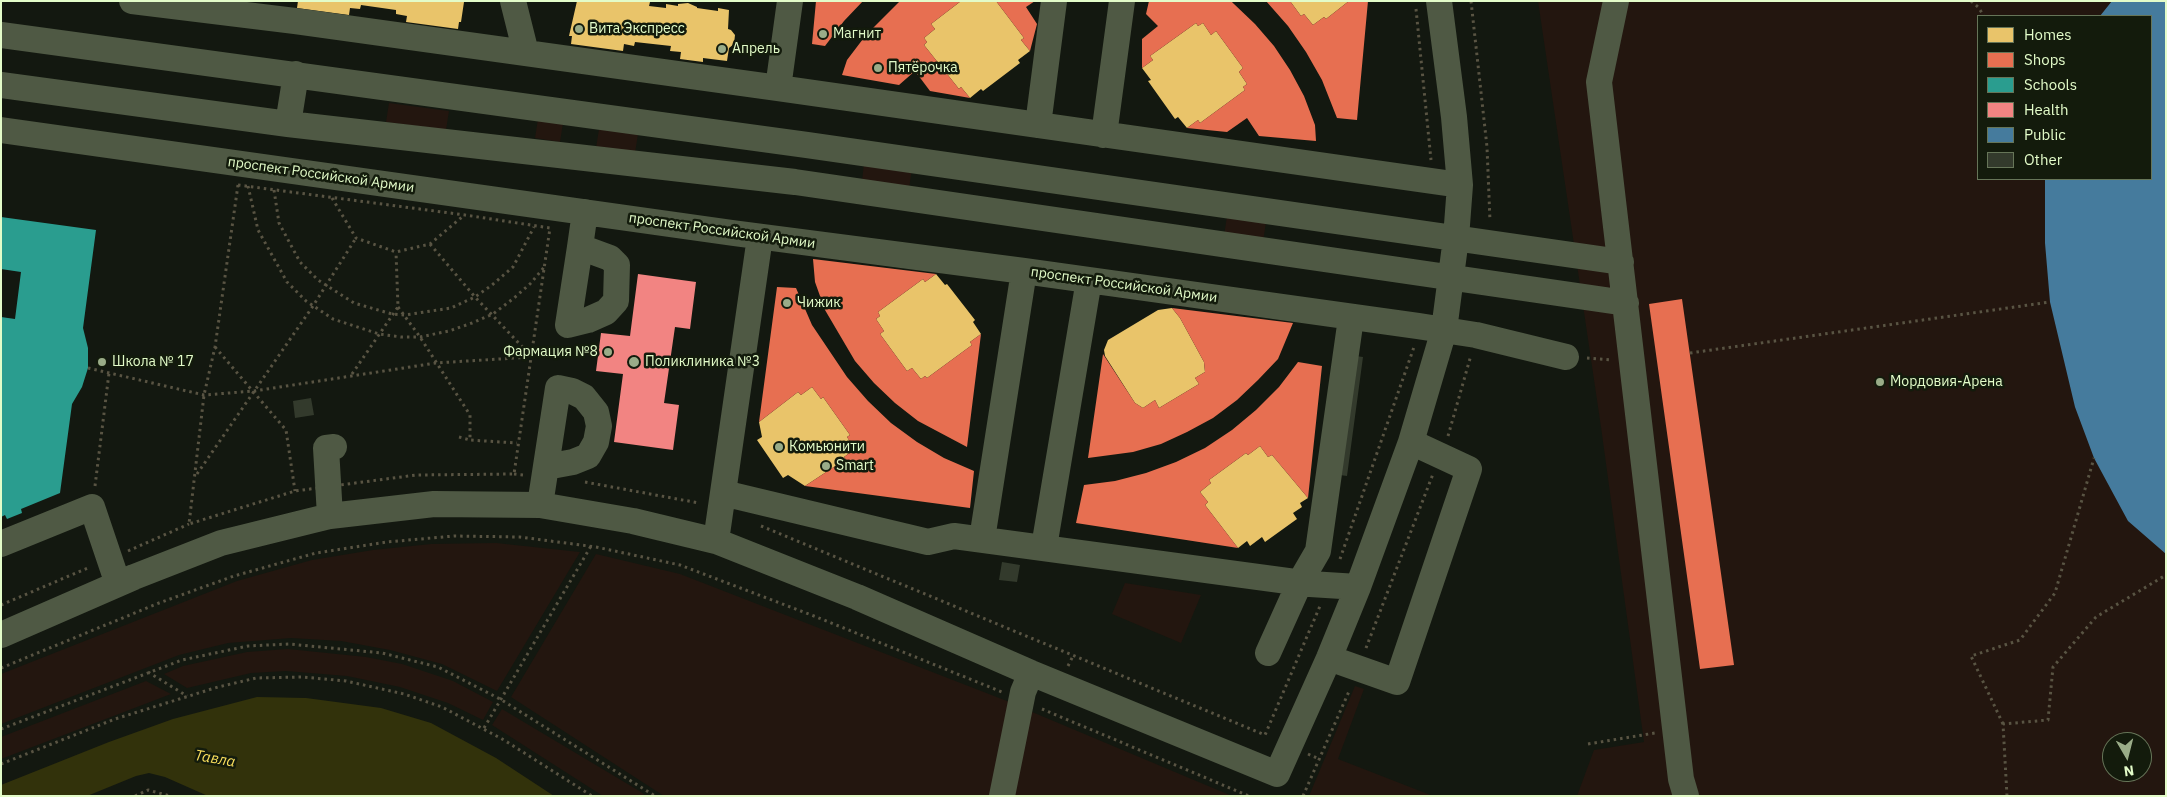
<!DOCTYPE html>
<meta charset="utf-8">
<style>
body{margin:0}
#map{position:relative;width:2167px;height:797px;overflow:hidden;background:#131810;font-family:"IBM Plex Sans",sans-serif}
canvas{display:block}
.frame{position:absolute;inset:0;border:2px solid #e3fcc9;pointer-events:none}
.legend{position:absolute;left:1977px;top:15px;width:175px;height:165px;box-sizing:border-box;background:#131b0c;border:1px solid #667558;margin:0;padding:6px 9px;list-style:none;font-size:15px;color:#e3fcc9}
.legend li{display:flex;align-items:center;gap:10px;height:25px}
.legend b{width:25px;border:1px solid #667558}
.north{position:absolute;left:2102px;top:732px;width:50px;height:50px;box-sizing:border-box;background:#131b0c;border:1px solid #667558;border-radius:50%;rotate:172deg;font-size:14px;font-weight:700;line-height:20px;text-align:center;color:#e3fcc9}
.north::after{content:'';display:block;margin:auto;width:18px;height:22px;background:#9aac88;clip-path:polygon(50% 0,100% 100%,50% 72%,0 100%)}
</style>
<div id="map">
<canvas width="2167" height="797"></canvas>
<div class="frame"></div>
<ul class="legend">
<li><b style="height:14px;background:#e9c46a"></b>Homes</li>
<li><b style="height:14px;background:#e76f51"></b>Shops</li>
<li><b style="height:14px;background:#2a9d8f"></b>Schools</li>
<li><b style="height:14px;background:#f28482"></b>Health</li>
<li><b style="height:14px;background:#457b9d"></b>Public</li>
<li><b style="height:14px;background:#333a2c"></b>Other</li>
</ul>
<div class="north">N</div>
</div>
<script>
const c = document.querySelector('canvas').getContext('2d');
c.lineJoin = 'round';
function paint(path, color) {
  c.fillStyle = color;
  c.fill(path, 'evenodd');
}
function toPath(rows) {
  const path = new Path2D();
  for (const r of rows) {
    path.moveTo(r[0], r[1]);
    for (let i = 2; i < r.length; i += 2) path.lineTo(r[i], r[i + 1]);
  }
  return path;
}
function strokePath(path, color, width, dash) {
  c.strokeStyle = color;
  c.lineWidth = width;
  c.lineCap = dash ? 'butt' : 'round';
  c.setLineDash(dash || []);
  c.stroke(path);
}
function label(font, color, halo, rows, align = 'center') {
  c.font = font + ' "IBM Plex Sans",sans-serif';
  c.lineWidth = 5;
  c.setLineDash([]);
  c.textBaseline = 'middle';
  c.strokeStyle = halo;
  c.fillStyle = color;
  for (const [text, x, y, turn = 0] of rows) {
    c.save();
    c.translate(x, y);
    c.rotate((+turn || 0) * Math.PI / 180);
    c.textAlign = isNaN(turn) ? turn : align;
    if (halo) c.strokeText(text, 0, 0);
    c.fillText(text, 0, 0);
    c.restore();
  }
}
paint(toPath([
 [1538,1,2166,1,2166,796,1577,796,1594,750,1644,742,1601,427],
 [1978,16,2151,16,2151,179,1978,179],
 [2112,742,2142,742,2142,772,2112,772],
 [389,103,449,111,446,130,386,122],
 [538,119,563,123,560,142,535,138],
 [599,129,638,134,635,153,596,148],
 [864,162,912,168,909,189,862,182],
 [1227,216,1266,222,1263,242,1224,236],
 [496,543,580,552,497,691,442,664,390,650,341,641,291,638,228,643,179,655,1,724,1,674,237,581,312,560,373,550,431,544],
 [596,554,680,574,1012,703,993,796,664,796,511,697],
 [1125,583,1201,595,1181,643,1112,614],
 [288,649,366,657,402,664,453,681,493,702,483,720,448,703,400,687,347,676,286,671,251,673,187,688,164,674,183,666,247,652],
 [146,681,171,694,1,759,1,737],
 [1355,686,1364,689,1338,759,1433,796,1309,796],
 [502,709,641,792,646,796,603,796,492,725],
 [1025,709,1232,796,1006,796]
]), '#23160f');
paint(toPath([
 [257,697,306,698,381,708,431,723,496,758,554,796,208,796,165,777,149,773,136,776,87,796,1,796,1,785,109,742,173,719]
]), '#32320b');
paint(toPath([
 [298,1,461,1,464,2,461,22,459,22,458,29,406,22,407,16,396,14,396,10,361,5,360,9,350,8,349,15,297,8],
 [577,1,644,1,650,2,649,6,666,8,666,4,678,6,678,4,688,3,697,7,697,8,718,11,718,8,729,10,728,29,731,30,735,35,734,44,729,48,727,61,703,58,703,62,680,59,681,52,670,51,671,46,635,42,634,46,624,44,623,51,571,44,572,36,569,36],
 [961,1,996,1,1024,38,1021,40,1030,51,1018,60,1020,63,983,91,981,89,970,98,961,87,959,89,924,45,927,42,924,38,935,29,931,24],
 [1290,1,1349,1,1326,19,1324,17,1313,25,1304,14,1301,16],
 [1196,23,1198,26,1203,23,1211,35,1216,31,1243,68,1239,72,1247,84,1243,87,1245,90,1200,123,1198,120,1187,128,1178,117,1175,119,1148,81,1151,80,1142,68,1153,60,1150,56],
 [936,274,945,285,947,284,975,320,973,322,981,334,970,342,972,345,927,378,925,376,921,379,912,368,907,371,880,334,884,331,876,319,880,316,878,312,923,279,925,282],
 [1172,308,1180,318,1204,362,1205,372,1195,378,1199,384,1159,408,1155,400,1143,408,1135,403,1105,356,1104,350,1108,340,1158,310],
 [812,387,821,399,823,397,850,435,847,437,855,449,844,457,846,459,805,486,788,475,783,478,757,440,762,437,759,422,798,392,801,395],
 [1260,446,1268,457,1272,455,1308,498,1300,503,1302,507,1293,513,1297,519,1265,542,1262,537,1250,546,1247,541,1238,548,1205,505,1208,502,1200,492,1211,483,1209,480,1246,453,1248,455]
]), '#e9c46a');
paint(toPath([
 [816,1,863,1,844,21,825,46,812,44],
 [900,1,961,1,931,24,935,29,924,38,927,42,924,45,959,89,961,87,970,98,930,91,915,71,899,85,842,75,847,60,866,35],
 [996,1,1035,1,1026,7,1037,24,1030,51,1021,40,1024,38],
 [1149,1,1231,1,1234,4,1255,24,1274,46,1290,70,1304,96,1315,125,1316,141,1259,136,1247,118,1227,132,1187,128,1198,120,1200,123,1245,90,1243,87,1247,84,1239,72,1243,68,1216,31,1211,35,1203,23,1198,26,1196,23,1150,56,1153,60,1142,68,1142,39,1158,26,1146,14],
 [1266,1,1290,1,1301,16,1304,14,1313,25,1324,17,1326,19,1349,1,1368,1,1357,120,1337,118,1322,80,1306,52,1288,26],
 [813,259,936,274,925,282,923,279,878,312,880,316,876,319,884,331,880,334,907,371,912,368,921,379,925,376,927,378,972,345,970,342,981,334,967,447,918,421,895,403,874,383,855,361,825,310,815,282],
 [777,287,796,288,812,325,847,377,868,401,891,423,917,442,944,458,974,471,970,508,805,486,846,459,844,457,855,449,847,437,850,435,823,397,821,399,812,387,801,395,798,392,759,422],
 [1682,299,1734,665,1700,669,1649,304],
 [1172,308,1293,323,1278,359,1258,380,1237,400,1213,418,1187,432,1161,444,1133,452,1088,458,1103,354,1135,403,1143,408,1155,400,1159,408,1199,384,1195,378,1205,372,1204,362,1180,318],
 [1298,362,1322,366,1308,498,1272,455,1268,457,1260,446,1248,455,1246,453,1209,480,1211,483,1200,492,1208,502,1205,505,1238,548,1076,523,1084,485,1115,481,1146,473,1176,462,1205,448,1232,430,1256,410,1279,387]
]), '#e76f51');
paint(toPath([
 [1,217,96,230,83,328,88,348,88,368,82,387,72,404,60,493,21,509,22,513,7,519,5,515,1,517,1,317,15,319,21,272,1,269]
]), '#2a9d8f');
paint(toPath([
 [638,274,696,282,690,329,675,327,664,403,679,405,673,450,614,442,623,374,596,371,601,333,630,336]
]), '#f28482');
paint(toPath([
 [2112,1,2166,1,2166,554,2128,521,2094,458,2075,407,2050,302,2045,243,2045,179,2151,179,2151,16,2100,16]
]), '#457b9d');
paint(toPath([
 [1348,355,1363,357,1347,476,1332,474],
 [311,398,314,415,295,418,293,401],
 [1002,562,1020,565,1017,582,999,580]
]), '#333a2c');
strokePath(toPath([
 [1471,1,1487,147,1490,221],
 [1971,1,1978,7,1984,16],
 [1416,9,1431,160],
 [238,185,465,215,550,228,514,474,416,475,295,491,189,524,204,395,215,347,238,185],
 [248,186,258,230,287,282,306,301,333,319,379,334,401,337,420,337,449,331,472,323,493,314,514,298,531,283,545,266],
 [274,190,279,223,300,262,318,280,354,303,392,314,405,315,451,308,475,297,492,285,513,267,534,227],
 [332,198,356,238,396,252,430,244,462,217],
 [430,244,475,297,531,356],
 [398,307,420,337,470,415,470,440,517,443],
 [215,347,286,430,295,491],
 [1690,353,2050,302],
 [1587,358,1611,360],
 [88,368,204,395,254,391,436,363,531,357],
 [352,374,398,307,396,252],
 [1448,436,1471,355],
 [459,437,470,440],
 [197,474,313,306,356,238],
 [514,474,524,475],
 [585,482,699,503],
 [95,486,109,373],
 [761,526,1265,735,1320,606],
 [128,551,189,524],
 [1340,559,1414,347],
 [1,605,90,567],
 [1366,648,1433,474],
 [1068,666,1073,656],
 [1,668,159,603,234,576,316,553,387,542,454,536,520,537,596,547,680,565,814,616,1002,692],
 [148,672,187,696],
 [1042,709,1249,796],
 [2003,724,1971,656,2020,640,2055,593,2094,458],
 [484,728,591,546],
 [1,729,182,660,248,646,289,644,382,653,438,667,500,699,655,796],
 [1588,744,1655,733],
 [1308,754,1319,759],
 [1,764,115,719,218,687,256,678,302,677,346,681,404,694,442,707,504,740,592,796],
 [135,796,148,790,170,796],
 [1303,796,1350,689],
 [2007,796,2003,724,2048,720,2053,667,2096,617,2166,575]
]), '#595443', 3, [2.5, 4]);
strokePath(toPath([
 [132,1,295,21,778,88,1460,185],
 [513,1,526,53],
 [1616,1,1599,82,1681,779,1686,796],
 [1,35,807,145,1621,262],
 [1,85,288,124,795,182,1626,303],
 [778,88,790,1],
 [288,124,296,74],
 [1038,125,1054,1],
 [1,130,733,233,1024,271,1418,326,1476,335,1566,357],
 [1104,135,1122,1],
 [580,247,610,258,617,265,616,301,606,312,588,320,568,325,580,247,585,212],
 [723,493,928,542,954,536,1310,584,1358,587],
 [540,505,558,388,572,391,584,397,596,412,599,426,596,442,588,456,573,462,546,467],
 [330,516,326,448,334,447],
 [982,539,1024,271],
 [716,541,760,237],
 [1,544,92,507,118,584],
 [1044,547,1089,280],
 [1,635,134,577,221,543,330,516,434,504,540,505,633,521,716,541,857,597,1031,673,1277,774,1329,658,1358,587,1411,442,1444,330,1456,238,1460,185,1454,117,1439,1],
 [1268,653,1300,582,1318,551,1351,318],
 [1329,658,1397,682,1469,469,1411,442],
 [1002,796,1023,692,1031,673]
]), '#4f5944', 26);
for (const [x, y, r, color] of [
 [579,29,5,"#9aac88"],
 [823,34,5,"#9aac88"],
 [722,49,5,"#9aac88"],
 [878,68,5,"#9aac88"],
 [787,303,5,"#9aac88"],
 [608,352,5,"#9aac88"],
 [102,362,5,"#9aac88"],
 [634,362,6,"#9aac88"],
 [1880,382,5,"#9aac88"],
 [779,447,5,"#9aac88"],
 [826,466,5,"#9aac88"]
]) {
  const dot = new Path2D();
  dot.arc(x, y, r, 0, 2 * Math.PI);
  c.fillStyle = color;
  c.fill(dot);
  strokePath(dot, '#131b0c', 2);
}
label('14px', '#e3fcc9', '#131b0c', [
 ["Вита Экспресс",589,29],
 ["Магнит",833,34],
 ["Апрель",732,49],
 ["Пятёрочка",888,68],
 ["Чижик",797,303],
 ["Фармация №8",598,352,"right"],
 ["Школа № 17",112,362],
 ["Поликлиника №3",645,362],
 ["Мордовия-Арена",1890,382],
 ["Комьюнити",789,447],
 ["Smart",836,466]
], 'left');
label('14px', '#e3fcc9', '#131b0c', [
 ["проспект Российской Армии",321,175,8],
 ["проспект Российской Армии",722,231,8],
 ["проспект Российской Армии",1124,285,8]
]);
label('italic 15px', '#f7dd5c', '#131b0c', [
 ["Тавла",215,759,10]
]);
</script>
